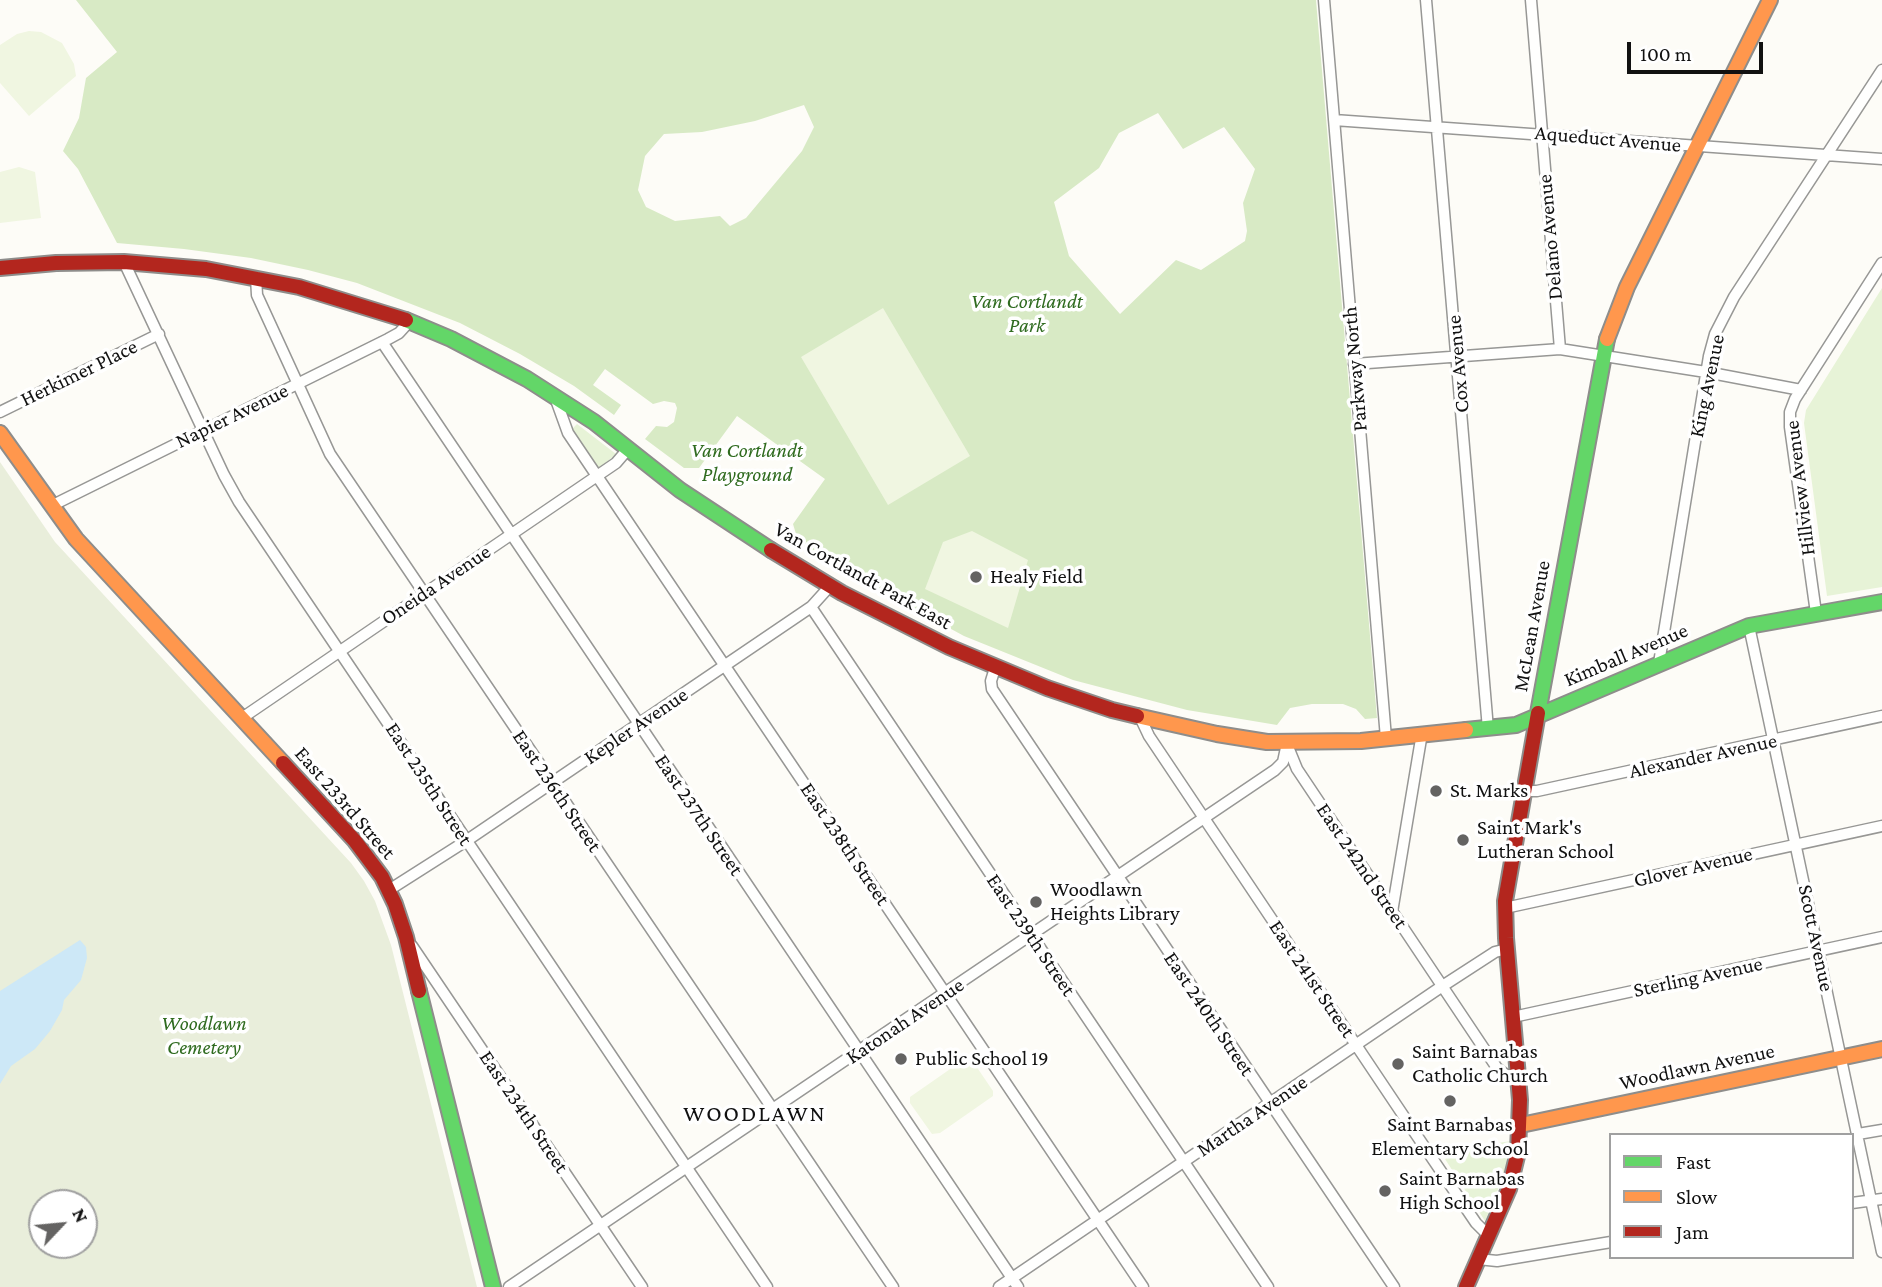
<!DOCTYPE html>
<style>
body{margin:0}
#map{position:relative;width:1882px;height:1287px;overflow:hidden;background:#fdfcf7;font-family:"Crimson Pro",serif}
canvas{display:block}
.legend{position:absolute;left:1609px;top:1133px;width:245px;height:126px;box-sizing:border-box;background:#fff;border:2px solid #a0a0a0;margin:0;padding:9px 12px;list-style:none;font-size:21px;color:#111}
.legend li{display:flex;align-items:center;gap:14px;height:35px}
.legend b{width:35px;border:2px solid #a0a0a0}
.north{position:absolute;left:28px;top:1189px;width:70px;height:70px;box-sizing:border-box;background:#fff;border:2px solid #a0a0a0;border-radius:50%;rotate:64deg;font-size:19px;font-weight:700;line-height:28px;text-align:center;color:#111}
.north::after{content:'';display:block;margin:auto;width:24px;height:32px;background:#646362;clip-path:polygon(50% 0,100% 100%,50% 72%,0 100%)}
.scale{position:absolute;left:1627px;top:42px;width:136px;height:32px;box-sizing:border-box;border:4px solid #111;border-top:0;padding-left:9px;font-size:21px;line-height:24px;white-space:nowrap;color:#111;-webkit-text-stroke:5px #fff;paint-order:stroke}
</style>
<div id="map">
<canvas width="1882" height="1287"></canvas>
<ul class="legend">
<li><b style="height:9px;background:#63d668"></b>Fast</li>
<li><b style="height:9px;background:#ff974d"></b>Slow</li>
<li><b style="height:9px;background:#b3261e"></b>Jam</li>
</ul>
<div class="north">N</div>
<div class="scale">100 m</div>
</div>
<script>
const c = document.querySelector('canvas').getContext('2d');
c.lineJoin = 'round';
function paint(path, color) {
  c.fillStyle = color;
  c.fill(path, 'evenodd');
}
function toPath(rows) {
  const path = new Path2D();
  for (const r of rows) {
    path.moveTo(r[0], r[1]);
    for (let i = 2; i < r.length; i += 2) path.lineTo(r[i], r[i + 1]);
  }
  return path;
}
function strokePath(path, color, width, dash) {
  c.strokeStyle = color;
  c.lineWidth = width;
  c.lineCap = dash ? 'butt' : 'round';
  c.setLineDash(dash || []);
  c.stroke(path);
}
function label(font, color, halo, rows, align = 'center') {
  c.font = font + ' "Crimson Pro",serif';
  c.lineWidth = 7;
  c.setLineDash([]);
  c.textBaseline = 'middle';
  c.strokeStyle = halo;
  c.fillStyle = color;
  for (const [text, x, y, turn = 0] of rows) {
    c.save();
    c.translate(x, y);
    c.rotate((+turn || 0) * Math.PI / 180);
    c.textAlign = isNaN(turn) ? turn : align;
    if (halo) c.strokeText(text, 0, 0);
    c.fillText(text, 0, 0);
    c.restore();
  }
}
paint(toPath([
 [1882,288,1882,587,1827,596,1804,423,1806,410],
 [577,424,616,454,596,471,570,431],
 [1511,1141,1502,1180,1485,1221,1445,1159,1456,1151,1459,1154,1467,1148]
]), '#e7f3d7');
paint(toPath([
 [76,0,1316,0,1377,718,1365,719,1356,709,1343,704,1312,704,1290,708,1277,725,1187,710,1073,680,964,636,800,547,793,524,825,479,737,416,699,468,684,468,645,439,656,426,667,427,674,422,677,408,675,403,664,401,653,404,605,369,593,385,621,405,614,415,574,386,520,354,460,323,357,283,308,270,251,258,184,249,117,243,78,169,63,151,79,118,86,78,117,52],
 [804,105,814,127,802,151,746,218,730,226,720,216,675,221,646,207,638,190,645,156,664,134,702,132,755,121],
 [1158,113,1183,149,1224,127,1255,169,1243,203,1247,231,1245,241,1201,270,1176,260,1120,314,1069,256,1054,202,1099,168,1119,133]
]), '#d8eac5');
paint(toPath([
 [0,462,55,542,351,863,364,881,375,901,391,945,477,1287,0,1287],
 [42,1203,84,1203,84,1245,42,1245]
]), '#e9eedb');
paint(toPath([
 [29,31,41,32,62,43,74,64,76,76,29,116,0,83,0,45,17,34],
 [19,167,35,172,41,218,0,223,0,172],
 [883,308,970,456,888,505,801,357],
 [972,531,1028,560,1008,628,925,589,943,542],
 [966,1058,974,1063,993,1091,993,1096,940,1133,932,1134,910,1103,910,1097]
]), '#f0f6e1');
paint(toPath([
 [80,940,86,947,87,958,81,980,64,1000,62,1010,50,1031,35,1049,11,1066,0,1084,0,991]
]), '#cde8f7');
const street = toPath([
 [1324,0,1386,738],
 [1426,0,1488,729],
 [1531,0,1560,349],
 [1334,120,1882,159],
 [124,262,224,475,239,502,767,1287],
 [256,277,257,295,330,454,893,1287],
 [382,342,1018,1287],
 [1354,364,1560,349,1706,372,1801,390],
 [555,397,568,433,1143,1287],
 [0,412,159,334],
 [51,506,388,339,399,333,409,322],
 [811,607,1268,1287],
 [1816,613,1790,427,1790,412,1795,399,1882,263],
 [1749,626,1882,1252],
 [1659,663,1709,356,1715,334,1734,297,1882,70],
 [995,668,991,681,992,689,1394,1287],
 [1140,717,1149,736,1413,1130,1476,1223,1489,1236],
 [242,718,616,463,628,449],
 [1288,747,1297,769,1497,1068,1506,1075,1519,1076],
 [1523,791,1537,791,1882,716],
 [389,890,466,841,811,607,830,586],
 [1505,908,1882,826],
 [1392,912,1422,733],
 [412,946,642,1287],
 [1513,1017,1882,937],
 [1858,1134,1882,1130],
 [1852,1203,1882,1199],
 [1478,1259,1497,1261,1611,1242],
 [509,1287,1275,770,1283,762,1287,743],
 [999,1287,1441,987,1495,952,1507,949]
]);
const fast = toPath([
 [406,320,451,339,527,379,594,422,680,490,771,550],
 [1538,713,1607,339],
 [1466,730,1516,725,1749,626,1882,602],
 [419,991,493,1287]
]);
const slow = toPath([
 [1607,339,1627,287,1770,0],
 [0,433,76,539,283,763],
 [1137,716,1217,734,1267,742,1361,741,1466,730],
 [1521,1125,1882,1049]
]);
const jam = toPath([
 [0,268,56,263,124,262,206,269,299,287,406,320],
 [771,550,842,593,949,647,1047,688,1112,710,1137,716],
 [283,763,355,841,382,877,395,904,406,937,419,991],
 [1466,1287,1509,1189,1518,1152,1520,1100,1506,938,1505,901,1538,713]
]);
strokePath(street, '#979795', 13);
strokePath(fast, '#8e8d8b', 18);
strokePath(slow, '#8e8d8b', 18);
strokePath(jam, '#8e8d8b', 18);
strokePath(street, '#fffffe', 10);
strokePath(fast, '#63d668', 14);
strokePath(slow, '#ff974d', 14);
strokePath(jam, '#b3261e', 14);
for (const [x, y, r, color] of [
 [976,577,7,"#646362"],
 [1436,791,7,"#646362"],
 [1463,840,7,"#646362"],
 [1036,902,7,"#646362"],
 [901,1059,7,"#646362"],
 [1398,1064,7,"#646362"],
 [1450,1101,7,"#646362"],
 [1385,1191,7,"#646362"]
]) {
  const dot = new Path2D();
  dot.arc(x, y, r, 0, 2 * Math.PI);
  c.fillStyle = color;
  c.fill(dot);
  strokePath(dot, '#fff', 2.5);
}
label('21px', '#111', '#fff', [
 ["Aqueduct Avenue",1608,139,5],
 ["Delano Avenue",1550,237,-95],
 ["Cox Avenue",1458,364,-95],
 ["Parkway North",1355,369,-95],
 ["Herkimer Place",79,373,-26],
 ["King Avenue",1707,386,-78],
 ["Napier Avenue",232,416,-26],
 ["Hillview Avenue",1800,488,-97],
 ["Van Cortlandt Park East",863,576,29],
 ["Oneida Avenue",436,585,-34],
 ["McLean Avenue",1532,626,-80],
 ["Kimball Avenue",1626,655,-23],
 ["Kepler Avenue",636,726,-34],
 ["Alexander Avenue",1703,756,-12],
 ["East 235th Street",429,784,57],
 ["East 236th Street",557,791,56],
 ["East 233rd Street",345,803,49],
 ["East 237th Street",699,815,56],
 ["East 238th Street",845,844,56],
 ["East 242nd Street",1362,866,56],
 ["Glover Avenue",1693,867,-13],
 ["East 239th Street",1031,935,56],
 ["Scott Avenue",1816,938,78],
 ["Sterling Avenue",1698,977,-12],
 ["East 241st Street",1312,979,56],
 ["East 240th Street",1209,1014,56],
 ["Katonah Avenue",905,1021,-34],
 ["Woodlawn Avenue",1697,1067,-12],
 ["East 234th Street",524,1112,56],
 ["Martha Avenue",1252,1116,-34]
]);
label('italic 21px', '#2f6b1f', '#fff', [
 ["Van Cortlandt",1027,302],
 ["Park",1027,326],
 ["Van Cortlandt",747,451],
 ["Playground",747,475],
 ["Woodlawn",204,1024],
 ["Cemetery",204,1048]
]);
label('21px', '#111', '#fff', [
 ["Healy Field",990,577],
 ["St. Marks",1450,791],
 ["Saint Mark's",1477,828],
 ["Lutheran School",1477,852],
 ["Woodlawn",1050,890],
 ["Heights Library",1050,914],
 ["Saint Barnabas",1412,1052],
 ["Catholic Church",1412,1076],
 ["Public School 19",915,1059],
 ["Saint Barnabas",1450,1125,"center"],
 ["Elementary School",1450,1149,"center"],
 ["Saint Barnabas",1399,1179],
 ["High School",1399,1203]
], 'left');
c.letterSpacing = '2px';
label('23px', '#111', '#fff', [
 ["WOODLAWN",755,1114]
]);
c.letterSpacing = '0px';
</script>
